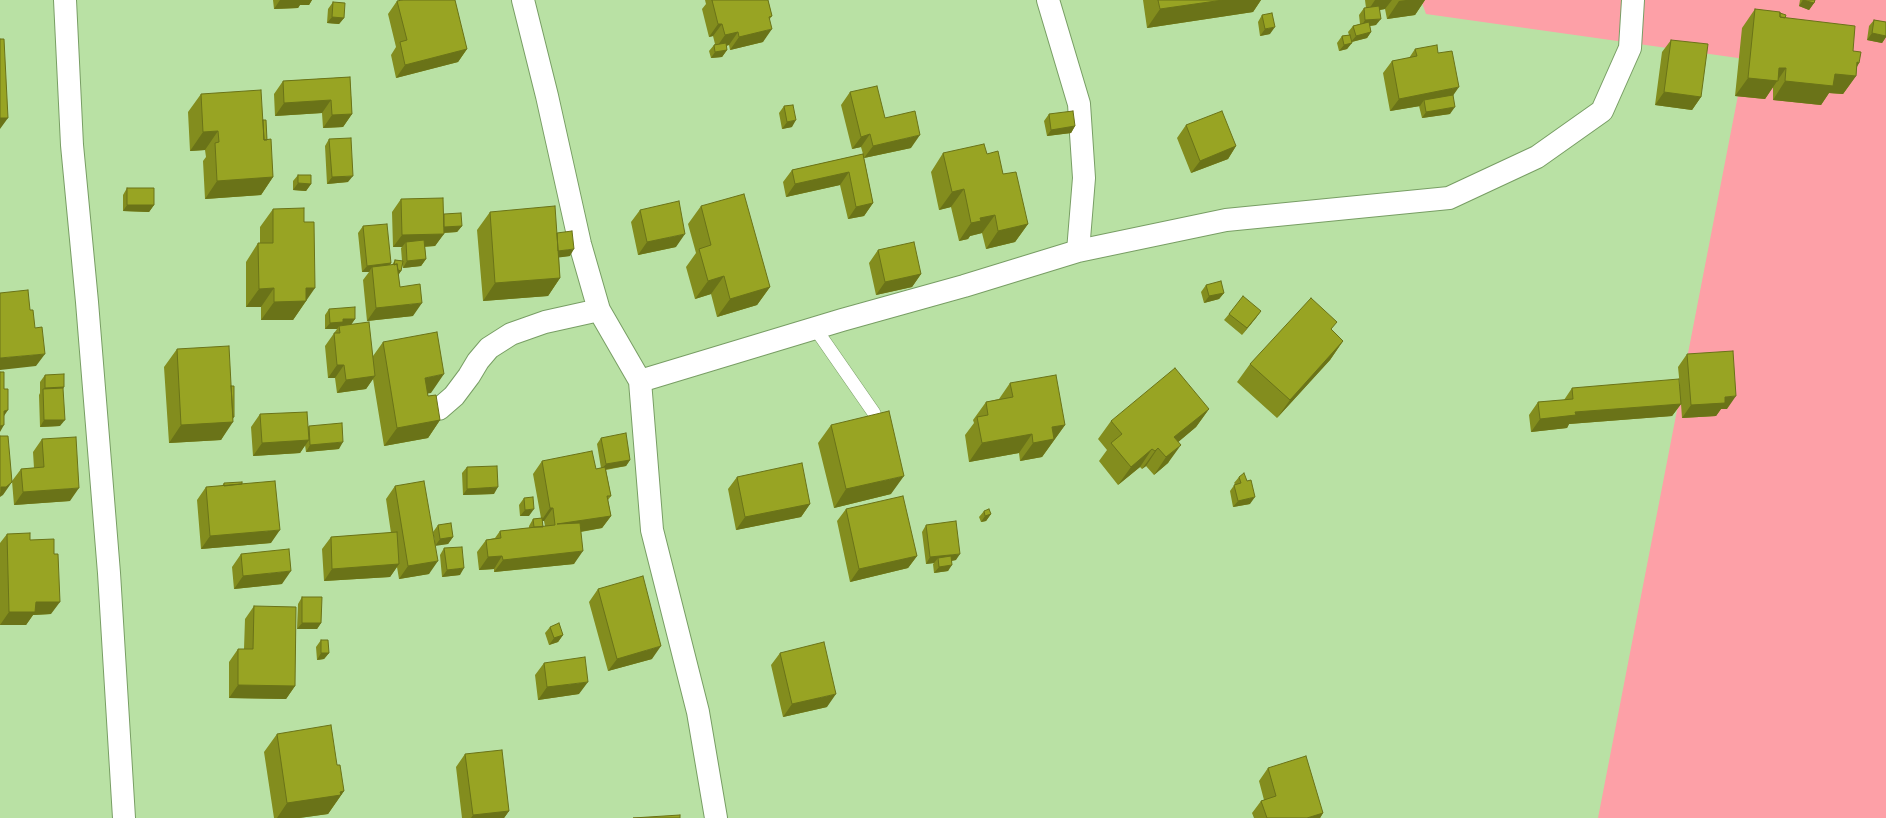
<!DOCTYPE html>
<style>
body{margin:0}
canvas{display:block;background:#b9e1a4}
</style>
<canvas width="1886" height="818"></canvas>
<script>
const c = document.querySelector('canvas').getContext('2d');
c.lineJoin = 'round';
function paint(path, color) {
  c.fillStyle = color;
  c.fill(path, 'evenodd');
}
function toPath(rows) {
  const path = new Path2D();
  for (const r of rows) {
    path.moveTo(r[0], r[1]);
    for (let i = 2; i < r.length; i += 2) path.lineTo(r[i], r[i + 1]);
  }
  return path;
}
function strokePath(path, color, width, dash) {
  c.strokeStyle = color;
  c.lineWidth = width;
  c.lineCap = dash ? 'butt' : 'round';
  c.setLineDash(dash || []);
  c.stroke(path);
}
paint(toPath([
 [1421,0,1886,0,1886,818,1598,818,1745,59,1426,14]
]), '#fda0a7');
const service = toPath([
 [815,328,874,413]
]);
const minor = toPath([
 [65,0,72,145,87,302,109,573,124,818],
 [523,0,547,96,580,244,599,310,640,381,652,530,698,712,716,818],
 [1048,0,1079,104,1084,178,1078,251],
 [640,381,842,320,964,286,1078,251,1226,220,1449,198,1537,157,1602,111,1630,48,1633,0],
 [439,409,454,396,469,376,478,361,489,348,511,334,545,322,599,310]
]);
strokePath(service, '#789e64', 14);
strokePath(minor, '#789e64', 24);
strokePath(service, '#fff', 13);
strokePath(minor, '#fff', 22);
paint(toPath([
 [273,0,312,0,309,5,300,5,298,8,274,9],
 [705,0,768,0,772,16,769,20,763,42,730,50,729,45,726,46,727,50,722,57,711,58,709,51,714,45,715,44,713,36,709,37,702,9,706,4],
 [1143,0,1261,0,1253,12,1147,28],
 [1365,0,1425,0,1415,15,1387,19,1385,9,1380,10,1376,25,1370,26,1371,32,1367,38,1352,42,1347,49,1339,51,1337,43,1342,36,1349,35,1348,32,1353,26,1360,24,1359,15,1364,8,1366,8],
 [1800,0,1815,0,1814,3,1809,10,1799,6],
 [397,1,467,49,458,62,396,78,391,55,396,47,388,14],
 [333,2,344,18,339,24,327,23,328,9],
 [1755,9,1780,13,1785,18,1853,51,1859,63,1857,67,1856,76,1843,94,1829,93,1821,105,1773,100,1773,87,1765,99,1735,96,1742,28],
 [1262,15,1270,34,1260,36,1258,22],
 [1874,20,1886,22,1886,37,1882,43,1867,40,1869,26],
 [1671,40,1701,97,1692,110,1655,105,1662,52],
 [1415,49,1438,53,1453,96,1450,114,1422,118,1419,106,1420,106,1390,111,1383,73,1392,61,1409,58],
 [350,77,352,114,343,127,323,128,322,113,275,116,274,94,283,81],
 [850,92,885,118,911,148,864,158,873,203,864,216,848,219,840,185,786,197,783,182,792,170,863,154,861,147,852,149,841,105],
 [201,94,263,120,267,140,273,177,261,195,205,199,203,161,206,157,205,150,190,151,188,112],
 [784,106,792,127,782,129,779,113],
 [1049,114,1075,126,1071,133,1047,136,1044,121],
 [1186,125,1236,146,1228,159,1191,173,1177,138],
 [329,139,348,182,327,184,325,146],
 [943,153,987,154,1003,174,1028,224,1015,242,986,249,982,233,970,236,968,239,959,241,951,207,939,210,931,172],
 [298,175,311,184,306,191,293,190,293,181],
 [127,188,154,205,149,212,123,211,123,195],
 [401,199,444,214,462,226,457,232,444,233,435,246,425,247,426,259,421,266,403,268,402,264,401,271,398,275,400,287,413,316,367,321,363,280,369,272,362,272,358,233,363,226,391,263,390,265,392,265,395,260,402,261,401,248,402,247,393,247,392,212],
 [701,206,770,287,757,305,717,317,711,294,695,299,686,267,696,253,688,224],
 [273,209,306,301,293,320,261,320,261,307,246,307,246,262,258,243,260,243,260,227],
 [640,210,676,247,638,255,631,222],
 [490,212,557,233,570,256,559,257,560,278,548,296,483,301,477,230],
 [878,250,921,274,912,287,876,295,869,263],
 [1206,285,1224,293,1219,299,1204,303,1201,292],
 [329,309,355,319,351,324,373,356,383,342,431,393,428,393,428,396,440,420,428,438,384,446,373,379,366,389,337,393,335,378,328,378,325,346,337,329,325,329,325,315],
 [1261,311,1242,335,1224,320,1229,314],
 [1331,330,1343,341,1330,360,1277,418,1237,382,1250,364],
 [177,349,231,386,233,419,221,440,169,443,164,367],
 [1687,354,1727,409,1721,409,1716,416,1682,418,1681,404,1672,416,1569,424,1567,428,1531,432,1529,415,1538,402,1564,400,1572,388,1680,387,1678,367],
 [45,375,63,388,60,426,40,427,39,395,40,393,40,382],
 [1010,383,1065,425,1042,457,1020,461,1019,453,969,462,965,435,974,423,973,420,986,402,999,399],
 [1209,409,1196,427,1178,442,1168,463,1154,475,1146,466,1142,469,1140,467,1118,485,1099,461,1107,450,1098,439,1111,421],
 [260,414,308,427,309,426,339,449,306,452,305,445,300,453,253,456,251,427],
 [831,425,891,494,834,508,818,443],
 [601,438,630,460,626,466,606,470,611,496,608,500,611,516,602,528,581,532,574,564,494,572,494,569,479,570,477,552,486,540,495,538,500,531,529,528,529,526,533,519,541,518,533,474,542,461,596,469,601,468,597,444],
 [542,521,544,521,545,526,543,527],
 [42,439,70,501,14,505,12,481,21,469,34,468,33,452],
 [467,467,494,494,463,495,462,473],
 [737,477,810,504,801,517,736,530,728,489],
 [1239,477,1250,504,1233,507,1230,491,1235,484,1234,483],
 [224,483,242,484,271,543,201,549,197,500,206,487,222,486],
 [395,486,435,542,433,532,438,525,453,537,448,544,435,545,429,574,399,579,397,567,390,577,324,581,322,549,331,537,391,533,386,499],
 [524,498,529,516,520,516,519,505],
 [846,509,917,556,908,568,850,582,837,521],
 [984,511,991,514,986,521,981,522,979,517],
 [926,525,956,560,952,561,948,571,934,573,933,564,934,563,926,564,922,532],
 [7,534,30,540,51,614,33,615,26,625,0,625,0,543],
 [444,548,460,575,442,577,440,555],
 [241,554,282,584,234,589,232,567],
 [598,589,652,659,608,671,589,602],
 [302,597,321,623,317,629,297,629,298,604],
 [254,606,295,686,286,699,229,698,229,662,238,649,244,649,245,619],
 [550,627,563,635,558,642,549,645,545,633],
 [321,640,329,653,324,659,317,660,316,647],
 [780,653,827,707,783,717,771,665],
 [544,663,579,694,538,700,535,675],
 [277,734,337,765,344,791,328,814,299,818,274,818,264,752],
 [465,754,509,811,504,818,462,818,456,767],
 [1268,768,1323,813,1320,818,1254,818,1252,813,1261,801,1264,800,1259,781]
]), '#838d1e');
paint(toPath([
 [280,0,303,0,298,8,274,9],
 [303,0,312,0,309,5,300,5],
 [1223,0,1261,0,1253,12,1147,28,1160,9],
 [1375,0,1392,0,1385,9,1367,12],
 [1406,0,1425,0,1415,15,1387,19,1399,1],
 [1803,0,1814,3,1809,10,1799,6],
 [332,17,344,18,339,24,327,23],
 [1381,19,1376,25,1361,27,1365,20],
 [718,24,722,24,713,36,709,37],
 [1275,27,1270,34,1260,36,1265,29],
 [772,29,763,42,730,50,739,37],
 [738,32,729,45,716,48,725,35],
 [1371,32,1367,38,1351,42,1356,36],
 [1872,33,1886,36,1886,37,1882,43,1867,40],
 [1352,43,1347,49,1339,51,1344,45],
 [467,49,458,62,396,78,405,65],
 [727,50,722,57,711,58,715,52],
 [1857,62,1859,63,1851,75,1856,76,1843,94,1829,93,1821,105,1773,100,1785,81,1835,74],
 [1779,68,1786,68,1765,99,1735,96,1748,78],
 [1459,87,1450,100,1424,100,1420,106,1390,111,1399,99],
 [1664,92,1701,97,1692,110,1655,105],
 [331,100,322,113,275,116,284,103],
 [1455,107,1450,114,1422,118,1426,112],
 [352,114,343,127,323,128,332,115],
 [0,118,8,118,0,129],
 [796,120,792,127,782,129,787,122],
 [1075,126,1071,133,1047,136,1051,130],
 [218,131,205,150,190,151,203,132],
 [870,134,861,147,852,149,861,137],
 [920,135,911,148,864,158,873,146],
 [1236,146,1228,159,1191,173,1200,161],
 [849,172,840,185,786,197,795,184],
 [353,176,348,182,327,184,332,177],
 [273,177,261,195,205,199,217,181],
 [298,183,311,184,306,191,293,190],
 [964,189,951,207,939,210,952,192],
 [873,203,864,216,848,219,856,207],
 [127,205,154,205,149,212,123,211],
 [995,215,982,233,970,236,968,239,959,241,971,223,980,218],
 [1028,224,1015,242,986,249,998,231],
 [462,226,457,232,439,233,443,227],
 [444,234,435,246,406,247,406,242,402,247,393,247,402,235],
 [685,234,676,247,638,255,647,242],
 [574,249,570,256,548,259,553,252],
 [426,259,421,266,403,268,407,261],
 [391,263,387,270,372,267,369,272,362,272,367,266],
 [394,269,401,271,397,277],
 [921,274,912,287,876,295,885,282],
 [724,276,711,294,695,299,708,281],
 [560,278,548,296,483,301,495,283],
 [770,287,757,305,717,317,730,299],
 [274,288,261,307,246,307,259,289],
 [306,288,315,288,293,320,261,320,274,302],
 [1224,293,1219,299,1204,303,1209,296],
 [422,303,413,316,367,321,376,308],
 [1261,311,1256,318,1242,335,1247,328],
 [343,319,355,319,351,325,341,325,340,328,339,326,337,329,325,329,330,323],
 [1343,341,1330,360,1277,418,1290,400],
 [45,354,36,366,0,370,0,358],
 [337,365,344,365,335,378,328,378],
 [444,374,431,393,413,396,425,378],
 [375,376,366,389,337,393,346,380],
 [64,387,60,393,43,390,45,388],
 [1736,396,1727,409,1721,409,1716,416,1682,418,1691,405,1725,397],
 [1681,404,1672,416,1569,424,1567,428,1531,432,1540,419,1575,412],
 [1209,409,1196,427,1164,454,1174,437],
 [8,410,0,422,4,411],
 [234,417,231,422,233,422,221,440,169,443,181,425],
 [44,420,65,420,60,426,40,427],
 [440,420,428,438,384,446,397,428],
 [4,425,0,432,0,426],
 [1065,425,1042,457,1020,461,1033,443,1052,427],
 [1032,434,1019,453,969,462,982,443],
 [309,440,300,453,253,456,262,443],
 [343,442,339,449,306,452,310,445],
 [1181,445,1168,463,1154,475,1166,457],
 [1158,448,1146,466,1142,469,1155,451],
 [1152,449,1140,467,1118,485,1131,467],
 [630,460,626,466,601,470,606,464],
 [904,476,891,494,834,508,846,489],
 [12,482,3,495,0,497,0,488,1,487],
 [498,487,494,494,463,495,467,489],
 [79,488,70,501,14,505,23,492],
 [1255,497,1250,504,1233,507,1238,501],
 [810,504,801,517,736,530,745,517],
 [550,508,553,508,544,521,541,521],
 [534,509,529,516,520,516,525,510],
 [991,514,986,521,981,522,985,516],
 [611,516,602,528,548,537,557,524],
 [280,530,271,543,201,549,210,536],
 [453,537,448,544,435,546,440,539],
 [583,551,574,564,494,572,503,560],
 [960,554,956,560,938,562,938,558,934,563,926,564,930,557],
 [502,556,494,569,479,570,488,557],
 [917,556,908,568,850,582,859,569],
 [438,561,429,574,399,579,408,566],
 [399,564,390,577,324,581,332,569],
 [952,565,948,571,934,573,939,567],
 [464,568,460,575,442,577,447,570],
 [291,571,282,584,234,589,243,576],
 [36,602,60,602,51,614,33,615,26,625,0,625,9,612],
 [302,623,321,623,317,629,297,629],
 [563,635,558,642,549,645,554,638],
 [661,646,652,659,608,671,617,659],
 [321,653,329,653,324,659,317,660],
 [588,682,579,694,538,700,547,687],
 [238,685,295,686,286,699,229,698],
 [836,694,827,707,783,717,792,704],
 [344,791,328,814,299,818,277,818,287,803],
 [509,811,504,818,471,818,473,815],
 [1323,813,1320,818,1307,818]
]), '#6a7318');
const building = toPath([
 [402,0,455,0,467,49,405,65,400,42,407,40,397,1,402,0],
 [712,0,768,0,772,16,769,17,772,29,739,37,738,32,725,35,722,24,718,24,712,0],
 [1158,0,1223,0,1160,9,1158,0],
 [1803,0,1815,0,1814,3,1803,0],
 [333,2,345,3,344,18,332,17,333,2],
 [1379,6,1381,19,1365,20,1364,8,1379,6],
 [1755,9,1780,12,1780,17,1855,26,1853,51,1861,52,1859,63,1857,62,1856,76,1835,74,1833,86,1785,81,1786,68,1779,68,1778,81,1748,78,1755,9],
 [1272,13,1275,27,1265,29,1262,15,1272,13],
 [1780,13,1786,15,1785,18,1780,17,1780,13],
 [1874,20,1886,22,1886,36,1872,33,1874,20],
 [1369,22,1371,32,1356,36,1353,26,1369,22],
 [1350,35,1352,43,1344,45,1342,36,1350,35],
 [0,39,4,39,8,118,0,118,0,39],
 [1671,40,1708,44,1701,97,1664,92,1671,40],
 [726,43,727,50,715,52,714,45,726,43],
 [1437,45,1438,53,1452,51,1459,87,1399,99,1392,61,1417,56,1415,49,1437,45],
 [350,77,352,114,332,115,331,100,284,103,283,81,350,77],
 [877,86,885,118,915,111,920,135,873,146,870,134,861,137,850,92,877,86],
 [261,90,264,140,271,139,273,177,217,181,215,143,219,142,218,131,203,132,201,94,261,90],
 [1453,95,1455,107,1426,112,1424,100,1453,95],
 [793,105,796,120,787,122,784,106,793,105],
 [1073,111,1075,126,1051,130,1049,114,1073,111],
 [1222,111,1236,146,1200,161,1186,125,1222,111],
 [263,120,266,120,267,140,264,140,263,120],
 [351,138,353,176,332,177,329,139,351,138],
 [984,144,987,154,998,151,1003,174,1016,172,1028,224,998,231,995,215,980,218,981,221,971,223,964,189,952,192,943,153,984,144],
 [863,154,873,203,856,207,849,172,795,184,792,170,863,154],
 [298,175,311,175,311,184,298,183,298,175],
 [127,188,154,188,154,205,127,205,127,188],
 [744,194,770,287,730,299,724,276,708,281,699,249,711,245,701,206,744,194],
 [443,198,444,234,402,235,401,199,443,198],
 [679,201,685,234,647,242,640,210,679,201],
 [555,206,560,278,495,283,490,212,555,206],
 [304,208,304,222,314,222,315,288,306,288,306,301,274,302,274,288,259,289,258,243,273,243,273,209,304,208],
 [461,213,462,226,444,227,444,214,461,213],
 [387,224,391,263,367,266,363,226,387,224],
 [572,231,574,249,558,251,557,233,572,231],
 [424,240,426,259,407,261,406,242,424,240],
 [914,242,921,274,885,282,878,250,914,242],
 [395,260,403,261,401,271,398,270,397,264,394,265,395,260],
 [397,264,400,287,420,284,422,303,376,308,372,267,397,264],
 [1221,281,1224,293,1209,296,1206,285,1221,281],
 [28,290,30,310,33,310,35,328,42,327,45,354,0,358,0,293,28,290],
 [1243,296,1261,311,1247,328,1229,314,1243,296],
 [1311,298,1337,322,1331,329,1343,341,1290,400,1250,364,1311,298],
 [355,307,355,319,343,319,343,322,330,323,329,309,355,307],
 [369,322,375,376,346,380,344,365,337,365,334,333,340,333,339,326,369,322],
 [437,332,444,374,425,378,428,396,436,395,440,420,397,428,383,342,437,332],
 [229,346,233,422,181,425,177,349,229,346],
 [1733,351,1736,396,1725,397,1725,403,1691,405,1687,354,1733,351],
 [1175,368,1209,409,1174,437,1181,445,1166,457,1158,448,1155,451,1152,449,1131,467,1111,443,1122,434,1111,421,1175,368],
 [0,372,4,372,4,389,8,389,8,410,4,411,4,425,0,426,0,372],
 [64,374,64,387,45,388,45,375,64,374],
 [1056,375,1065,425,1052,427,1054,439,1033,443,1032,434,982,443,977,417,988,415,986,402,1013,397,1010,383,1056,375],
 [1679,379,1681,404,1575,412,1576,415,1540,419,1538,402,1573,399,1572,388,1679,379],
 [231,386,234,386,234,417,233,417,231,386],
 [63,388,65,420,44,420,43,389,63,388],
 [889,411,904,476,846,489,831,425,889,411],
 [307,412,309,440,262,443,260,414,307,412],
 [342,423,343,442,310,445,309,426,342,423],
 [626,433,630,460,606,464,601,438,626,433],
 [0,436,8,436,12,482,6,487,1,487,1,493,0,493,0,436],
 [76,437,79,488,23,492,21,469,44,467,42,439,76,437],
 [592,451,596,469,605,467,611,496,607,496,611,516,557,524,580,523,583,551,503,560,502,556,488,557,486,540,501,538,500,531,555,525,553,508,550,508,542,461,592,451],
 [802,463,810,504,745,517,737,477,802,463],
 [497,466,498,487,467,489,467,467,497,466],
 [1244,473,1247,481,1251,480,1255,497,1238,501,1234,485,1241,483,1239,477,1244,473],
 [275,481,280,530,210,536,206,487,275,481],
 [424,481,438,561,408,566,395,486,424,481],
 [242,482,242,484,224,486,224,483,242,482],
 [903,496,917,556,859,569,846,509,903,496],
 [533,497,534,509,525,510,524,498,533,497],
 [989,509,991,514,985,516,984,511,989,509],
 [542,518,543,527,534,527,533,519,542,518],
 [956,521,960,554,930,557,926,525,956,521],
 [451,523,453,537,440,539,438,525,451,523],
 [397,532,399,564,332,569,331,537,397,532],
 [30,533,30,540,54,539,54,554,58,554,60,602,36,602,35,612,9,612,7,534,30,533],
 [462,547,464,568,447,570,444,548,462,547],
 [289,549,291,571,243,576,241,554,289,549],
 [951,556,952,565,939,567,938,558,951,556],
 [643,576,661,646,617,659,598,589,643,576],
 [302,597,322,597,321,623,302,623,302,597],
 [254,606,296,607,295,686,238,685,238,649,253,649,254,606],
 [559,623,563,635,554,638,550,627,559,623],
 [321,640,328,640,329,653,321,653,321,640],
 [824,642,836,694,792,704,780,653,824,642],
 [585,657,588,682,547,687,544,663,585,657],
 [331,725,337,765,340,765,344,791,340,792,341,795,287,803,277,734,331,725],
 [502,750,509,811,473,815,465,754,502,750],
 [1306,756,1323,813,1307,818,1267,818,1261,801,1276,796,1268,768,1306,756],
 [680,815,680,818,633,818,680,815]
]);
paint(building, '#98a423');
strokePath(building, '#6a7318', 1);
</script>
